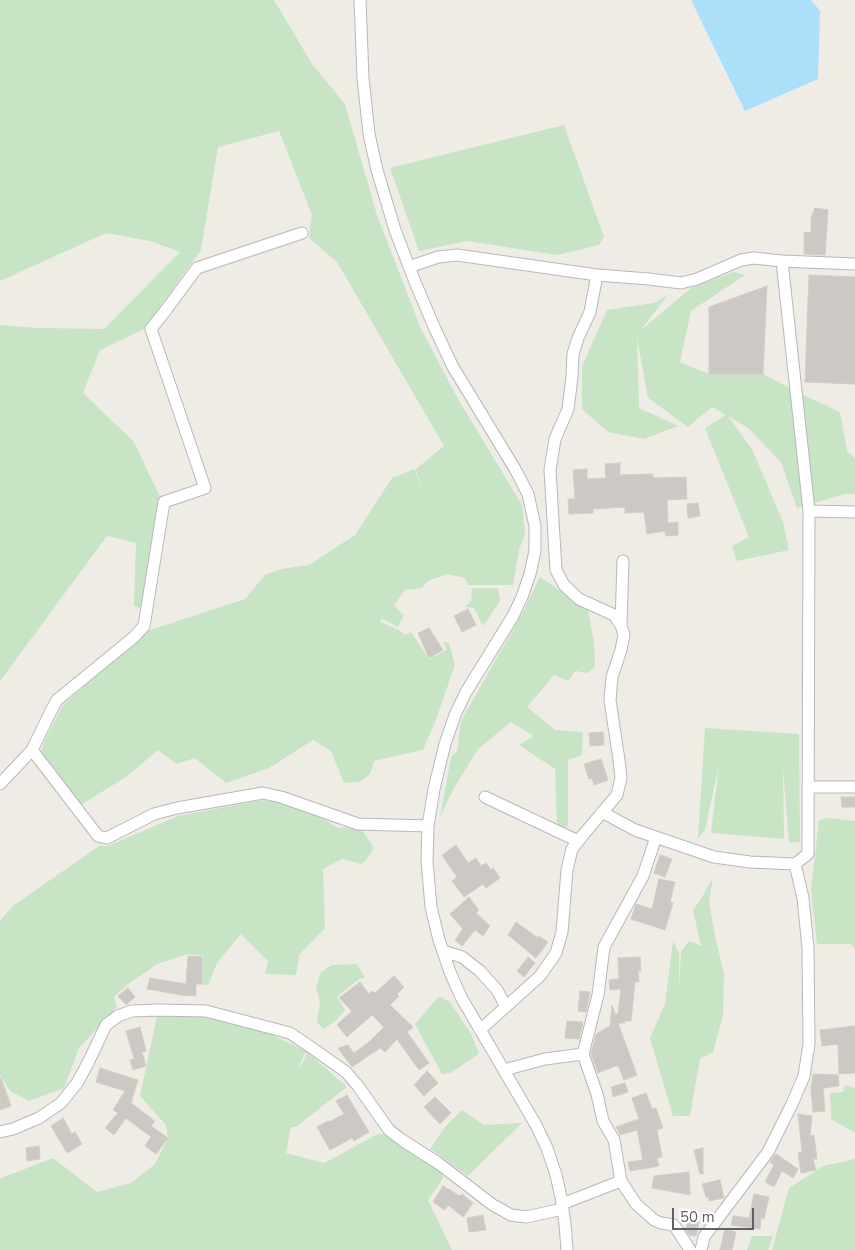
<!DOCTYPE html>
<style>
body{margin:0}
#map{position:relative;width:855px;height:1250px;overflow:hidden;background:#efece6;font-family:"Nunito Sans",sans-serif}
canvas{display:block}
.scale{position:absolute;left:672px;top:1208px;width:82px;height:22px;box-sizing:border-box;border:2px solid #5d6165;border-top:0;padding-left:6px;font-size:15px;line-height:18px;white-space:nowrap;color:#5d6165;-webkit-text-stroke:4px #fff;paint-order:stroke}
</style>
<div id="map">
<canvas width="855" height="1250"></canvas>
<div class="scale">50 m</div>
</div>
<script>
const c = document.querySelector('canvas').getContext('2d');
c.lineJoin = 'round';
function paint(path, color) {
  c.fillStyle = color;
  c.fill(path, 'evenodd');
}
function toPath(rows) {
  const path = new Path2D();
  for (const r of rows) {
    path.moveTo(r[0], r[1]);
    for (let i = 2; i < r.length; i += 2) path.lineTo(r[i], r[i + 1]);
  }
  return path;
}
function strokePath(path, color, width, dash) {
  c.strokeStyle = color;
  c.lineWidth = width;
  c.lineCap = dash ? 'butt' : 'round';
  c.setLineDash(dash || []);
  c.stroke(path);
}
paint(toPath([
 [0,0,274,0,312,64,345,104,377,215,421,329,458,399,522,505,525,533,519,550,513,585,468,585,465,578,446,574,428,581,422,588,405,590,394,606,404,615,398,627,381,618,380,622,399,630,405,635,411,632,429,659,447,650,443,642,446,642,449,644,455,665,436,719,435,718,436,719,423,750,374,761,370,774,359,782,344,783,331,751,313,740,269,768,226,783,195,758,176,764,158,750,126,777,79,806,41,753,45,740,63,705,147,631,245,599,265,575,281,569,309,565,355,535,392,478,415,469,423,498,416,469,444,446,337,262,309,238,312,215,279,131,218,147,201,250,144,329,100,350,83,393,134,442,160,497,143,609,134,606,136,543,107,536,0,681,0,325,38,328,104,329,180,252,150,241,106,233,0,281],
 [564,125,604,237,599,245,557,255,467,241,419,251,390,168],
 [734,272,745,275,691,311,680,362,709,374,763,374,808,397,840,412,847,451,855,458,855,494,845,494,797,508,781,462,748,428,728,416,752,449,783,522,789,550,737,561,732,546,749,537,705,428,726,415,712,407,688,427,648,398,637,338,639,408,678,426,644,439,608,432,582,409,582,366,607,310,654,303,668,295,640,331,691,288],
 [540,577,588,610,594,643,595,667,588,673,575,671,568,681,554,675,527,707,555,730,583,732,582,755,568,760,568,825,565,830,557,826,555,769,519,745,534,736,511,722,478,749,454,788,440,817,451,757,457,751,461,721,523,612],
 [472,588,498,588,500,601,483,626,474,608,465,607,471,601],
 [705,728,799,734,800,842,789,843,783,768,784,839,711,833,719,765,705,830,698,839],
 [263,800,302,806,338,828,360,827,374,848,366,860,361,864,342,859,323,869,325,928,299,955,296,975,265,974,268,961,241,934,217,963,208,985,203,985,203,956,188,954,157,964,127,985,114,997,117,1007,79,1048,64,1088,29,1101,10,1091,0,1075,0,921,13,906,99,846,108,846,178,816],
 [829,818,855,821,855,949,851,944,817,944,811,890,819,820],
 [713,877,709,902,715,936,724,974,723,1015,713,1052,700,1059,690,1116,673,1116,650,1038,665,1004,673,941,679,953,679,988,681,951,689,941,701,946,693,910,701,899],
 [357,964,365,978,359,979,337,997,345,1010,337,1019,324,1029,317,1022,320,1002,316,987,321,972,332,965],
 [439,996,450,1002,471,1034,479,1054,450,1073,442,1074,415,1024],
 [191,1011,241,1020,306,1051,298,1069,303,1062,307,1052,347,1087,296,1127,291,1127,286,1153,324,1163,378,1134,395,1134,438,1163,443,1178,428,1200,452,1250,0,1250,0,1179,4,1177,53,1158,97,1192,131,1183,155,1164,168,1138,166,1125,140,1096,157,1016],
 [845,1085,855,1088,855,1133,831,1119,830,1093,843,1092],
 [462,1110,484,1125,522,1123,468,1176,430,1149,446,1126],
 [855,1159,855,1250,772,1250,789,1188,823,1166],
 [752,1236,773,1236,768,1250,747,1250]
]), '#c7e4c4');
paint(toPath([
 [691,0,811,0,820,11,818,79,745,111]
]), '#abdffa');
const building = toPath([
 [815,208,828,210,825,255,804,254,804,232,811,233,811,218,815,208],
 [809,275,855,277,855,384,805,382,809,275],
 [767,286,763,374,709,374,709,307,767,286],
 [620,463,620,475,653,474,653,478,686,477,687,499,667,500,668,523,678,522,678,535,666,536,665,531,647,534,644,512,625,513,625,507,593,509,593,513,569,514,568,499,575,499,573,470,587,469,587,479,606,478,605,464,620,463],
 [698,503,700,516,688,518,687,504,698,503],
 [468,609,476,625,462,632,454,616,468,609],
 [429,628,443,650,429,658,418,633,429,628],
 [603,732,604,745,590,746,589,733,603,732],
 [601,759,608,780,594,785,592,778,589,779,584,764,601,759],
 [841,797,855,797,855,807,842,807,841,797],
 [456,845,468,863,476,858,481,866,486,863,491,870,493,868,500,878,486,888,483,884,464,897,452,881,457,877,442,855,456,845],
 [660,855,672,859,665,877,654,873,660,855],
 [659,879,675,882,670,902,673,903,665,930,631,919,636,904,652,909,659,879],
 [469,897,479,910,476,913,490,926,483,936,475,930,462,946,455,940,463,929,450,914,469,897],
 [516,922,538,938,539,936,548,942,536,958,508,935,516,922],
 [188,956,202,957,202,984,196,984,196,996,181,995,147,989,150,978,186,984,188,956],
 [528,957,535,963,524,977,517,971,528,957],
 [640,957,641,971,638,971,639,982,635,982,631,1021,625,1021,625,1023,618,1023,637,1075,624,1080,618,1065,598,1073,591,1054,596,1034,610,1026,612,1005,615,1014,618,1014,621,989,610,990,609,980,619,979,618,958,640,957],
 [394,976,404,987,397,994,399,996,390,1005,413,1027,407,1032,429,1063,419,1070,397,1039,385,1052,380,1048,352,1067,338,1048,348,1045,354,1053,369,1042,384,1027,372,1015,347,1037,337,1025,352,1011,339,998,360,982,369,994,372,991,375,993,394,976],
 [128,988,135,997,126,1005,118,996,128,988],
 [580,991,590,992,586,1012,578,1011,580,991],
 [567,1021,583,1022,579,1039,565,1038,567,1021],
 [855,1026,855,1073,839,1074,838,1044,822,1046,820,1030,855,1026],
 [140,1027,146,1051,142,1052,146,1066,133,1070,130,1060,134,1059,126,1031,140,1027],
 [100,1068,138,1080,131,1103,155,1121,151,1126,168,1138,156,1154,145,1146,151,1137,126,1118,114,1135,105,1128,118,1113,113,1110,125,1091,96,1082,100,1068],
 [427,1071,438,1083,424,1096,414,1085,427,1071],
 [813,1074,838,1075,839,1086,823,1088,825,1111,813,1112,811,1089,813,1074],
 [1,1078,11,1106,0,1110,0,1079,1,1078],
 [625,1083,628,1092,613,1097,611,1087,625,1083],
 [646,1093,652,1109,656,1108,663,1128,657,1130,662,1157,657,1158,659,1166,630,1171,628,1162,643,1160,637,1130,620,1135,616,1127,639,1119,632,1098,646,1093],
 [347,1095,369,1132,354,1141,352,1138,330,1150,317,1127,328,1121,329,1122,344,1114,336,1101,347,1095],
 [435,1097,451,1113,440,1124,424,1107,435,1097],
 [798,1114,812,1116,810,1136,814,1135,817,1159,813,1159,816,1170,801,1173,798,1153,802,1152,798,1114],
 [63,1118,72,1134,75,1132,82,1144,67,1153,51,1126,63,1118],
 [39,1146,40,1159,27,1161,26,1148,39,1146],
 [703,1148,703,1174,700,1174,694,1150,703,1148],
 [776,1154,798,1169,793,1178,782,1171,774,1187,765,1182,774,1165,770,1162,776,1154],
 [689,1172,690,1195,652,1188,654,1176,689,1172],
 [720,1180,724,1198,709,1201,709,1198,706,1197,702,1184,720,1180],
 [443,1186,460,1196,462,1194,473,1203,463,1217,448,1205,445,1210,433,1202,443,1186],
 [754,1194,769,1197,764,1219,761,1218,760,1229,731,1225,733,1216,749,1218,754,1194],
 [483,1215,486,1230,469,1232,467,1218,483,1215],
 [688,1219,699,1222,696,1236,689,1235,686,1230,688,1219],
 [725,1229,736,1232,732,1250,720,1250,725,1229]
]);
paint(building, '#ccc9c4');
strokePath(building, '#d3cdc4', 1);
const minor = toPath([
 [360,0,363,78,369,134,377,170,395,230,415,282,435,329,453,367,515,469,528,494,535,526,535,551,530,574,522,597,513,616,466,692,455,715,445,744,434,789,428,826,427,861,431,907,439,940,450,972,461,997,536,1125,547,1148,556,1175,561,1197,565,1224,567,1250],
 [409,267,438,257,457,255,597,275,649,279,681,283,697,279,741,260,754,258,782,261,855,264],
 [809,511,855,512],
 [621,625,623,561],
 [32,750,51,711,57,700,134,637,144,626,164,502,205,488,151,329,166,310,197,268,302,233],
 [0,784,32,750,98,836,107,838,154,814,177,808,263,793,281,797,358,824,428,826],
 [808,787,855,787],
 [485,797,578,841],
 [602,812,635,830,714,857,750,862,795,864,808,854,809,511,782,261],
 [656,837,643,876,604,947,598,995,583,1054,597,1094,603,1121,614,1140,621,1181,636,1204,654,1220,661,1223,674,1225,690,1250],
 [443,951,462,957,480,971,497,990,506,1007],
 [480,1030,540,976,556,953,562,932,567,870,572,849,583,835,617,795,621,778,619,760,610,700,612,677,621,650,624,635,621,625,614,615,579,599,564,585,556,570,550,470,555,439,568,409,572,377,573,354,578,338,590,312,597,275],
 [504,1070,545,1059,583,1054],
 [0,1132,13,1129,39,1118,61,1103,77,1083,88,1063,106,1025,118,1016,132,1011,158,1010,206,1011,290,1033,315,1050,346,1072,358,1086,389,1130,402,1140,438,1163,493,1205,511,1215,526,1217,563,1209],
 [562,1204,621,1181],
 [701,1250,704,1237,768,1152,792,1104,804,1076,809,1044,808,948,803,898,795,864]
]);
strokePath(minor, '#b6b8bb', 13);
strokePath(minor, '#fff', 11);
</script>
